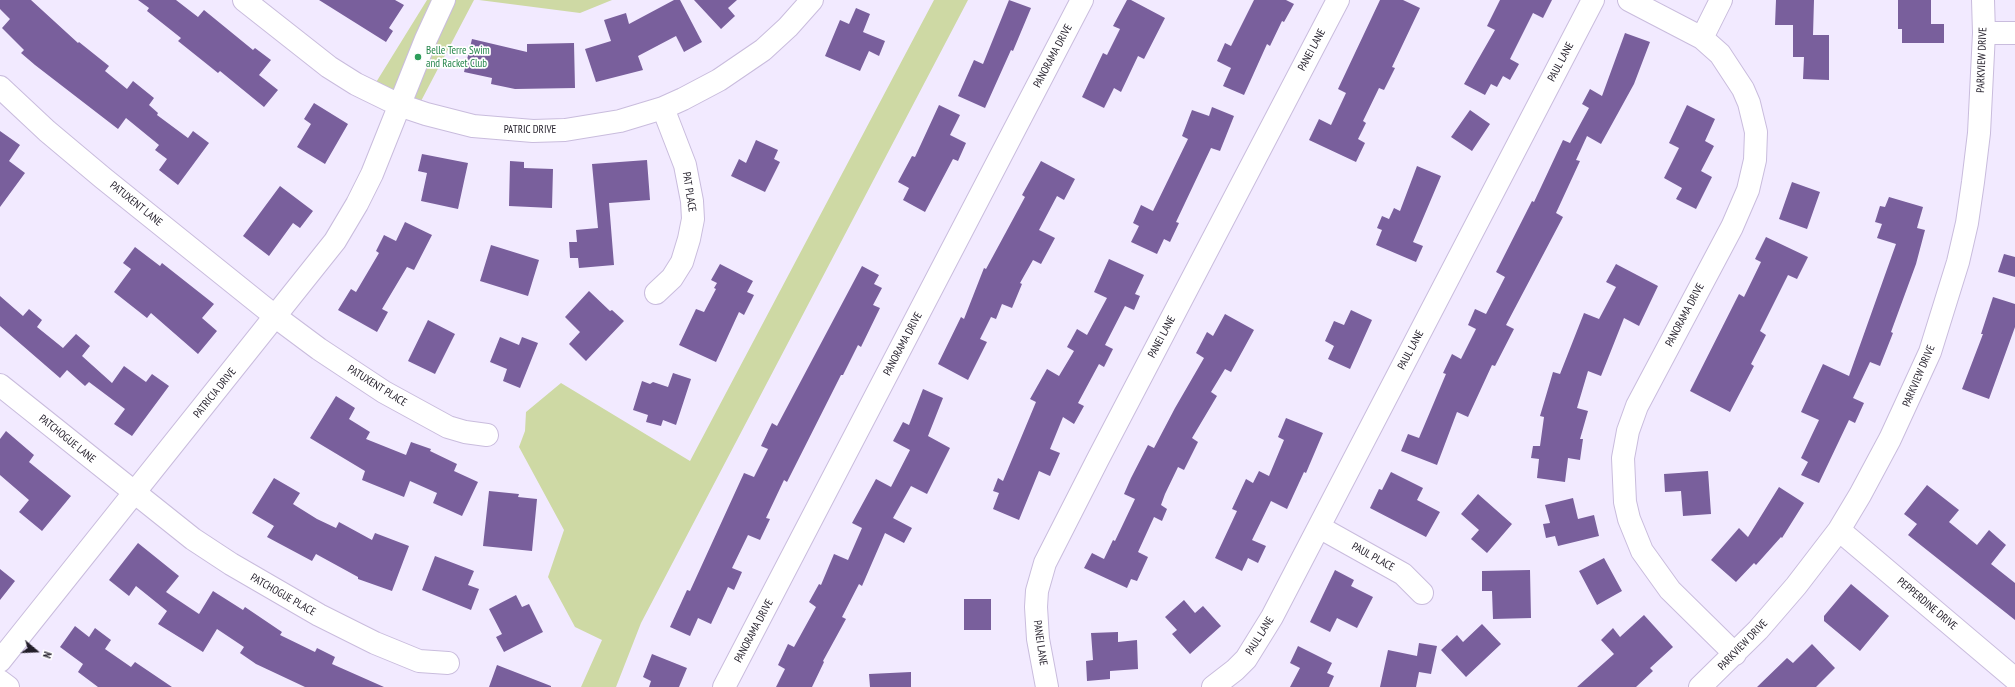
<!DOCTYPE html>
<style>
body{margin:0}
#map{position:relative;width:2015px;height:687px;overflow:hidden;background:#f2eaff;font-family:"PT Sans Narrow",sans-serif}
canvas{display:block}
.north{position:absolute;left:16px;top:631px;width:40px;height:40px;-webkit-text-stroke:3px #fff;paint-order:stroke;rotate:109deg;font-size:11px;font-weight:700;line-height:16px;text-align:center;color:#221d29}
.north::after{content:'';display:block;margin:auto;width:14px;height:18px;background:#221d29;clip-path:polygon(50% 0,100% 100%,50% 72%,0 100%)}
</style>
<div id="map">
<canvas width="2015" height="687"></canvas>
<div class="north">N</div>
</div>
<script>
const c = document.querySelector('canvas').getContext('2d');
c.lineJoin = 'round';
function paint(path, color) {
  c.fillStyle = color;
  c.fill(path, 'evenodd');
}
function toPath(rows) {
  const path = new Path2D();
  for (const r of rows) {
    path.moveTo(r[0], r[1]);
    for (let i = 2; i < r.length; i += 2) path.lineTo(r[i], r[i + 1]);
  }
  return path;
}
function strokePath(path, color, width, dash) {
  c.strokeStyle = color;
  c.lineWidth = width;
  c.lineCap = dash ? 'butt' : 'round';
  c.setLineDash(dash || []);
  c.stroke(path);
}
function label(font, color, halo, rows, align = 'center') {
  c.font = font + ' "PT Sans Narrow",sans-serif';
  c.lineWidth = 3.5;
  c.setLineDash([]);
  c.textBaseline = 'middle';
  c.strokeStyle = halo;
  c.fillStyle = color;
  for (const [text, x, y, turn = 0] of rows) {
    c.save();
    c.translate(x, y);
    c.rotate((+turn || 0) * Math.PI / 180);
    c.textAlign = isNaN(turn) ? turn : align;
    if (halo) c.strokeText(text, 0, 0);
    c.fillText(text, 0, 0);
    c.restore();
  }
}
paint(toPath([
 [427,0,474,0,420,103,375,84],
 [479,0,612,0,580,13],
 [934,0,968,0,641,623,616,687,581,687,602,640,575,627,548,577,564,530,519,447,525,431,526,412,561,383,690,461]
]), '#ced9a4');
paint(toPath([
 [0,0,31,0,78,43,79,42,109,66,105,71,127,89,133,81,154,98,149,105,158,113,157,115,188,138,193,131,209,143,178,185,159,170,167,159,155,150,159,145,126,118,118,129,35,65,21,53,24,50,2,28,10,19,0,9],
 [138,0,176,0,198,17,204,10,253,50,255,48,271,60,259,75,278,90,264,107,220,71,218,73,178,41,181,38,147,11,149,8],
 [319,0,395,0,404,5,389,28,393,31,386,42],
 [674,0,680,0,702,42,684,52,676,36,638,56,643,70,596,82,585,49,611,41,604,20,626,13,629,24],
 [694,0,737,0,728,8,735,16,721,29],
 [1009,0,1031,8,1013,51,1011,50,985,108,958,96,974,60,983,64],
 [1127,0,1131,0,1165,18,1144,59,1138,56,1121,92,1114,88,1104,108,1082,97,1103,53,1107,55,1120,29,1113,26],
 [1254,0,1286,0,1294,4,1284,22,1282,21,1270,46,1267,44,1244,95,1223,86,1231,68,1217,61,1225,43,1231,46],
 [1380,0,1403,0,1420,8,1392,67,1395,68,1384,90,1379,88,1363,121,1366,123,1358,139,1365,143,1356,162,1309,140,1319,119,1331,125,1346,93,1338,89],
 [1500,0,1552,0,1543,18,1533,13,1510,59,1519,64,1510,80,1503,76,1497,87,1491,84,1485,95,1464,84,1495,30,1487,26],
 [1776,0,1814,0,1813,35,1829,35,1829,80,1803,79,1804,57,1793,57,1793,25,1775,25],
 [1898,0,1931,0,1931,24,1944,24,1944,43,1902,43,1902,29,1898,29],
 [856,8,870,14,863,32,885,41,879,56,869,51,860,71,825,56,840,20,849,24],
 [1625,33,1650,42,1634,84,1601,144,1587,136,1576,160,1580,161,1556,213,1563,217,1506,325,1514,329,1495,366,1492,365,1468,417,1457,412,1437,465,1401,451,1408,434,1419,438,1446,374,1443,373,1452,354,1461,359,1476,329,1468,325,1475,309,1486,314,1505,277,1496,272,1532,201,1534,202,1563,140,1570,143,1589,108,1582,104,1590,89,1602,96],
 [472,39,527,52,527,44,574,43,575,88,515,89,491,84,492,78,464,72],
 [314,103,348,124,325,164,297,147,311,124,304,119],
 [939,105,960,115,950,135,966,143,958,161,953,159,925,212,903,200,909,188,898,182,912,156,915,157],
 [1687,105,1715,119,1705,141,1714,146,1701,171,1712,177,1696,209,1676,199,1682,188,1664,178,1679,148,1669,143],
 [1212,107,1234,116,1220,151,1211,148,1176,222,1179,223,1170,242,1164,239,1157,254,1131,242,1139,226,1133,223,1141,205,1153,211,1188,139,1182,136,1192,110,1209,116],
 [1470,110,1490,124,1472,151,1451,137],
 [0,131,20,145,9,161,25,173,0,207],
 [756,140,778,150,774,159,780,162,765,192,731,176,739,159,746,163],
 [422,154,468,163,458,209,421,201,427,173,418,171],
 [647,160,650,200,609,203,614,265,579,268,578,258,570,258,569,242,577,242,576,230,598,228,592,164],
 [510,161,524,162,524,168,553,169,552,208,509,206],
 [1041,161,1075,179,1064,200,1057,196,1039,230,1055,238,1041,264,1033,260,1020,283,1022,284,1012,308,1002,304,996,319,991,317,980,339,987,342,968,380,938,364,961,317,964,319,984,268,986,269,1025,197,1022,195],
 [1417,166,1441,176,1413,242,1423,246,1416,262,1376,245,1382,230,1377,228,1382,216,1389,219,1394,208,1400,211],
 [1792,182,1820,192,1807,229,1779,219],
 [280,186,313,211,300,228,293,223,269,256,243,236],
 [1889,197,1923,207,1917,228,1925,230,1916,264,1891,332,1893,333,1880,366,1870,362,1853,398,1864,403,1855,423,1849,420,1819,483,1801,475,1808,462,1801,458,1819,420,1801,412,1823,364,1849,376,1896,244,1877,238,1882,224,1875,222,1880,206,1885,207],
 [405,222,432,235,414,270,407,267,382,309,388,312,377,332,338,310,351,289,356,292,379,253,376,251,384,235,396,241],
 [1766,237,1808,257,1797,279,1788,275,1760,331,1766,335,1751,364,1754,366,1730,412,1690,391,1739,294,1744,297,1761,262,1755,259],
 [491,245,539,260,528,296,480,281],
 [135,247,160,266,162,263,214,304,202,318,217,331,198,354,151,313,147,318,114,292,131,269,123,263],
 [2004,254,2015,257,2015,277,1998,272],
 [1109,259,1144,275,1135,294,1140,296,1134,310,1125,306,1105,345,1113,349,1104,367,1099,364,1078,403,1084,406,1074,424,1063,417,1050,449,1060,453,1050,476,1039,471,1019,520,993,509,999,493,993,491,998,478,1003,481,1036,402,1030,399,1047,369,1059,376,1074,351,1067,347,1077,329,1087,335,1107,298,1094,292],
 [720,264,753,281,747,292,754,295,744,315,739,312,716,362,679,345,696,309,704,312,716,289,714,288,717,283,711,280],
 [1616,264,1658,286,1639,326,1624,318,1601,376,1588,371,1577,408,1588,411,1580,439,1583,439,1580,460,1568,458,1565,482,1537,478,1539,459,1531,458,1533,446,1540,446,1544,417,1540,416,1553,372,1560,374,1584,313,1599,319,1616,287,1606,282],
 [862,266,879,275,874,284,882,288,873,305,880,308,861,347,858,345,843,375,841,375,787,482,784,480,766,518,770,519,760,540,748,535,732,568,742,572,734,590,728,587,711,624,698,618,690,636,670,627,687,590,690,591,744,473,754,477,768,449,761,446,772,423,777,426],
 [589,291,610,311,612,310,624,321,586,361,569,344,580,332,565,317],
 [0,296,23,316,29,309,42,320,37,327,63,348,76,334,90,346,82,356,112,383,124,366,146,382,152,374,169,386,132,436,114,424,125,409,89,382,85,386,67,370,60,378,0,326],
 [1993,297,2015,304,2015,327,1989,399,1962,389,1983,334,1981,334],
 [1351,310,1372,320,1350,369,1328,359,1334,346,1325,341,1334,321,1344,325],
 [1225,314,1254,330,1231,372,1225,369,1211,392,1217,396,1192,438,1198,442,1184,470,1178,467,1165,494,1161,505,1167,509,1162,521,1154,517,1138,552,1148,557,1137,581,1131,579,1127,588,1084,568,1092,553,1104,559,1113,540,1115,541,1135,499,1124,494,1131,478,1148,445,1154,448,1175,408,1204,358,1196,353,1207,332,1213,336],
 [428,320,455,334,435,374,408,361],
 [500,337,519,345,522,337,538,343,520,388,503,381,507,369,490,362],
 [673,373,691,379,676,425,663,420,661,426,646,422,648,415,633,410,642,381,650,384,653,382,668,387],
 [923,389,943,398,928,436,950,448,927,494,911,486,893,518,912,528,904,543,885,533,862,586,859,584,842,617,846,619,823,661,824,662,812,687,776,687,785,669,778,665,788,644,794,647,816,607,809,602,819,584,821,585,834,554,848,560,862,528,852,523,876,479,891,487,910,450,893,441,903,422,909,425],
 [336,396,355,408,349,419,370,432,366,439,406,455,411,442,431,449,430,451,457,464,454,471,478,482,462,516,433,503,437,493,410,481,404,497,362,480,365,471,310,438],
 [1286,418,1323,433,1306,473,1304,472,1287,509,1271,501,1252,540,1266,546,1258,563,1248,558,1242,571,1215,558,1237,511,1232,509,1246,479,1253,483,1259,471,1269,476,1284,440,1278,437],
 [6,431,34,455,29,462,71,496,42,531,19,512,29,500,0,475,0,439],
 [1708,471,1711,514,1683,516,1681,491,1665,492,1664,474],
 [1391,472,1423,488,1417,500,1440,512,1426,537,1370,508,1379,489,1382,490],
 [274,478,300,493,293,504,317,519,336,528,339,522,372,540,375,533,409,546,392,591,358,579,358,577,316,554,312,561,267,537,274,526,252,513],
 [1927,485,1959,510,1949,522,1977,545,1989,530,2006,545,1991,564,2015,583,2015,620,1908,535,1917,524,1904,514],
 [1779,487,1804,503,1782,538,1781,537,1756,565,1754,563,1736,582,1711,560,1739,528,1748,537],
 [489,491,519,494,518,497,537,499,532,551,483,546],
 [1478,494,1512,524,1487,553,1471,539,1479,530,1461,514],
 [1573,498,1578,519,1594,515,1599,536,1558,546,1555,536,1546,538,1543,524,1550,523,1545,505],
 [138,543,179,576,166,592,199,614,213,591,243,610,245,607,282,632,280,635,315,652,317,648,335,657,332,664,384,687,305,687,256,664,240,653,244,647,217,629,203,652,158,624,167,611,136,586,129,596,109,580],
 [435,556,474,571,468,585,479,589,471,610,422,590],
 [1604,558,1622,591,1597,605,1579,571],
 [0,569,15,581,0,600],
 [1335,570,1354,580,1351,586,1373,597,1357,628,1337,618,1330,632,1310,622],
 [1530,570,1531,618,1493,619,1492,591,1482,591,1482,571],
 [1851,584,1889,616,1860,651,1824,621,1824,616],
 [516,595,522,607,529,604,543,632,504,652,496,637,502,634,489,609],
 [964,599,991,599,991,630,964,630],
 [1184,600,1195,613,1203,606,1221,626,1190,654,1172,634,1177,630,1165,617],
 [1644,615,1673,647,1650,668,1653,671,1636,687,1577,687,1614,654,1601,640,1613,628,1620,637],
 [1482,624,1501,644,1466,677,1441,650,1457,635,1463,642],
 [75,626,89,637,95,628,111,640,105,649,131,667,135,662,172,687,98,687,78,672,83,664,60,647],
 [1118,632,1118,642,1137,640,1138,669,1110,671,1110,679,1087,681,1086,661,1093,660,1091,633],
 [1419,643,1437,646,1431,674,1419,672,1416,687,1380,687,1388,650,1417,656],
 [1812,644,1835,668,1816,687,1757,687,1787,658,1793,663],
 [1298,646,1332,663,1327,673,1334,676,1329,687,1290,687,1300,668,1290,663],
 [652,654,687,668,679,687,649,687,651,681,643,677],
 [497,665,551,686,551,687,489,687],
 [911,672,911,687,870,687,869,674]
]), '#795f9c');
const minor = toPath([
 [244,0,329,67,356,84,399,105,426,114,473,126,533,131,565,130,620,121,663,108,683,99,719,80,763,50,788,27,812,0],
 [1629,0,1702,38,1720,54,1743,89,1749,103,1756,132,1755,160,1748,190,1732,227,1637,406,1628,431,1623,458,1625,502,1629,519,1642,551,1670,590,1735,654],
 [1984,33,2015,33],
 [1702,38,1721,0],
 [0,87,47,131,103,178,276,317,319,349,384,392,448,427,465,432,487,435],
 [656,293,672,278,682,262,689,239,693,219,692,201,685,165,663,108],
 [0,385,193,539,231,564,319,615,375,643,419,661,448,663],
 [1319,527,1403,574,1422,593],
 [1839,530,2015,679],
 [0,661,335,241,357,204,372,174,426,39,444,0],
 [0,681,8,687],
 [724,687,1082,0],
 [1047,687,1038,639,1036,607,1037,591,1045,563,1098,459,1338,0],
 [1213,687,1235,670,1246,659,1272,617,1593,0],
 [1700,687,1758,630,1796,586,1839,530,1860,495,1890,439,1930,352,1958,262,1967,223,1973,182,1979,133,1984,33,1983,0]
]);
strokePath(minor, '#c9bcdd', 24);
strokePath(minor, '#fff', 22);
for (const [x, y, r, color] of [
 [418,57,4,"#2e9e5b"]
]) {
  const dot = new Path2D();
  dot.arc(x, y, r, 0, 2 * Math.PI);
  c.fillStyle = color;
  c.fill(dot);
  strokePath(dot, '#fff', 1.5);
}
label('11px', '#221d29', '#fff', [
 ["PANEI LANE",1312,50,-62],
 ["PANORAMA DRIVE",1053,56,-62],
 ["PARKVIEW DRIVE",1982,60,-88],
 ["PAUL LANE",1561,62,-62],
 ["PATRIC DRIVE",530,130],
 ["PAT PLACE",689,192,81],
 ["PATUXENT LANE",136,204,39],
 ["PANORAMA DRIVE",1685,315,-62],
 ["PANEI LANE",1162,337,-62],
 ["PANORAMA DRIVE",903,344,-62],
 ["PAUL LANE",1411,350,-62],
 ["PARKVIEW DRIVE",1919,376,-67],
 ["PATUXENT PLACE",377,386,32],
 ["PATRICIA DRIVE",215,393,-51],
 ["PATCHOGUE LANE",67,439,39],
 ["PAUL PLACE",1373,557,29],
 ["PATCHOGUE PLACE",283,595,30],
 ["PEPPERDINE DRIVE",1927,604,40],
 ["PANORAMA DRIVE",754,631,-62],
 ["PAUL LANE",1260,636,-58],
 ["PANEI LANE",1040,643,82],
 ["PARKVIEW DRIVE",1743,645,-46]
]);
label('11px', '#27864d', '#fff', [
 ["Belle Terre Swim",426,51],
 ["and Racket Club",426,64]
], 'left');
</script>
